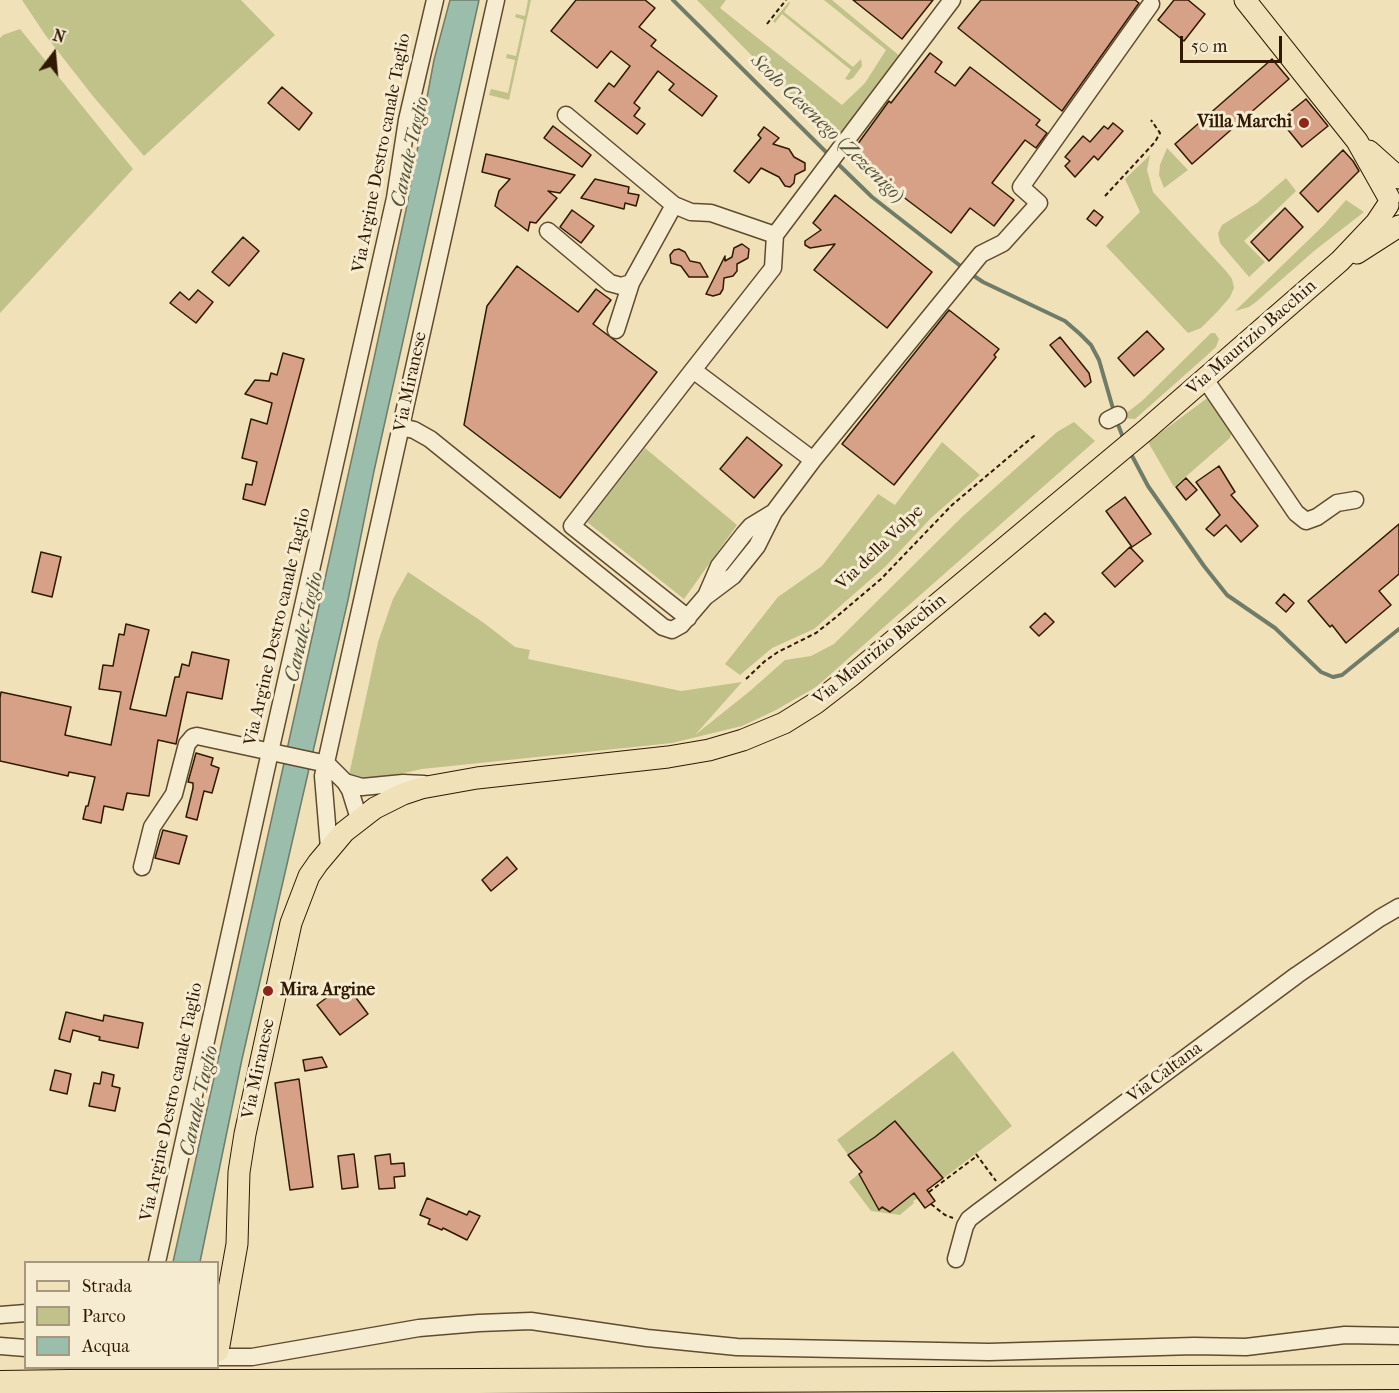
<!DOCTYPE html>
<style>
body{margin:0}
#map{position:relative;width:1399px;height:1393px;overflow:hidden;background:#f0e1b9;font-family:"IM FELL French Canon",serif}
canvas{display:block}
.legend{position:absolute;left:24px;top:1261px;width:195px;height:108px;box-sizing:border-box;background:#f5ecd2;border:2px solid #a6987e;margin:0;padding:8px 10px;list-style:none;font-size:18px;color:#301900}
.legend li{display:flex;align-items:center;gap:12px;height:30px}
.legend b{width:30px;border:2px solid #a6987e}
.north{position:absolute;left:24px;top:24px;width:60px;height:60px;-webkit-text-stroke:4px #f5ecd2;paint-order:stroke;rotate:16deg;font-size:16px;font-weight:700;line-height:24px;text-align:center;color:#301900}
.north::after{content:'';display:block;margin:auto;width:21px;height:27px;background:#301900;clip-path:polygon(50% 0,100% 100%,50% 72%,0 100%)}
.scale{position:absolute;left:1180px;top:36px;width:102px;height:27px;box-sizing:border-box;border:3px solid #301900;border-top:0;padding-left:8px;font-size:18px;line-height:21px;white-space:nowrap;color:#301900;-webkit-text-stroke:4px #f5ecd2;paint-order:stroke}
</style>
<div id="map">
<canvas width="1399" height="1393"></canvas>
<ul class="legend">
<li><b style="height:8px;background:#f0e1b9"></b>Strada</li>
<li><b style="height:16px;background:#c1c18a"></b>Parco</li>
<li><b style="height:16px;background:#9bbeac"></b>Acqua</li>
</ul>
<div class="north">N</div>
<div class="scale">50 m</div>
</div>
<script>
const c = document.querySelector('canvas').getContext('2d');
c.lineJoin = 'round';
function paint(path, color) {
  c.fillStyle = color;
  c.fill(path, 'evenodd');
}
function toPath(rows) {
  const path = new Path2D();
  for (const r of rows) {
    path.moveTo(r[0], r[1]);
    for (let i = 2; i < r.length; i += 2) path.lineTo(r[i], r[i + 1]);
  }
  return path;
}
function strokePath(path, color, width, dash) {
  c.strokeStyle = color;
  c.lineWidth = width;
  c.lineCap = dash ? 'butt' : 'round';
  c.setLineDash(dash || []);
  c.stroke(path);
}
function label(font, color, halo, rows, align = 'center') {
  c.font = font + ' "IM FELL French Canon",serif';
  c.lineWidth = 6;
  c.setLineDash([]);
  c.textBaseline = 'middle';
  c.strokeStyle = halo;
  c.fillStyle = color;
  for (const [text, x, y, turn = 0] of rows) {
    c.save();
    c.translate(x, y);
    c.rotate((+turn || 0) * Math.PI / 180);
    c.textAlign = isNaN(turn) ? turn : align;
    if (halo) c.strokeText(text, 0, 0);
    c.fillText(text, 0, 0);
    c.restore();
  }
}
paint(toPath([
 [22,0,241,0,275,35,144,156,92,95,46,36],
 [528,0,531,0,509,100,489,95,491,89,508,93,515,60,506,58,507,54,516,56,524,20,515,17,516,14,525,16],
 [697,0,726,0,720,8,842,105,865,83,886,50,824,0,832,0,901,57,835,140],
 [789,2,790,3,784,12,853,67,861,59,862,66,853,78,849,80,845,79,851,70,782,14,775,23,773,21],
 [20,29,133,169,0,313,0,38,3,35],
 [1167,148,1188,170,1164,188,1159,175,1160,165],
 [1150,155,1147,170,1153,192,1226,271,1232,279,1234,288,1230,297,1218,311,1201,328,1188,333,1106,246,1140,212,1125,179],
 [1286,178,1296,191,1244,241,1265,262,1249,277,1220,243,1218,233,1222,225,1257,203],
 [1346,200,1364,212,1314,251,1256,302,1249,307,1235,311,1324,225],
 [1211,333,1215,333,1219,339,1216,347,1204,358,1135,419,1120,418,1142,401],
 [1206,399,1210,400,1231,434,1230,438,1174,487,1148,442],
 [1074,422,1095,441,816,687,776,710,742,726,672,743,422,769,367,781,349,775,378,642,393,599,408,572,484,623,515,647,530,650,528,659,681,691,742,682,695,735,750,691,785,660,811,656,834,644,964,515,1057,432],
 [942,442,980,475,931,518,886,566,814,629,772,648,740,675,725,664,778,597,822,566,878,494,895,505],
 [645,448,737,525,684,599,587,522],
 [953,1051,1012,1126,928,1190,935,1201,925,1208,918,1198,913,1201,914,1203,900,1215,871,1211,849,1182,861,1172,837,1140]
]), '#c1c18a');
const water = toPath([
 [450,0,479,0,374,471,348,600,242,1059,200,1262,173,1262,373,363,406,210,434,60,450,0]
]);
paint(water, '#9bbeac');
strokePath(water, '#707c67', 1.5);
strokePath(toPath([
 [673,0,830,156],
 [835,161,872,197,963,268],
 [971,274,983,282,1065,321,1080,334,1091,345,1099,360,1114,412],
 [1117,422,1124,440],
 [1130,452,1148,486,1204,566,1227,595,1275,628,1321,672,1333,677,1342,675,1399,629]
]), '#707c67', 4);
const building = toPath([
 [576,0,645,0,655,8,639,27,656,40,651,46,717,96,702,116,669,90,674,84,658,71,634,103,640,108,634,116,645,124,637,134,595,101,609,83,614,87,630,66,611,51,597,68,551,31,576,0],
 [853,0,933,0,902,39,853,0],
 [981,0,1135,0,1139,3,1062,111,958,28,981,0],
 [1174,0,1188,0,1205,14,1184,41,1158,20,1174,0],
 [930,53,942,62,935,72,955,86,970,67,1040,120,1036,125,1047,133,1036,148,1025,140,992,183,1014,200,994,226,970,208,951,233,849,156,889,101,891,103,930,53],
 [1272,59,1289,79,1192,164,1175,144,1272,59],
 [282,87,312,113,299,130,268,103,282,87],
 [1306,99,1328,126,1302,147,1280,120,1306,99],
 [1113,123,1123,131,1098,160,1094,156,1075,177,1065,166,1070,161,1065,157,1083,136,1090,142,1104,126,1108,129,1113,123],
 [553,126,591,155,582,167,544,138,553,126],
 [764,127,779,138,773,144,789,149,794,157,805,163,805,170,795,175,794,183,790,187,785,186,779,177,761,168,749,183,734,171,761,138,758,135,764,127],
 [1343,150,1353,161,1359,171,1318,212,1300,193,1343,150],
 [486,154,508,159,575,175,560,193,548,191,557,198,536,223,530,222,528,231,495,206,499,191,510,179,482,172,486,154],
 [595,179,629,187,628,193,639,195,636,206,625,203,624,209,581,198,595,179],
 [835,195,932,272,887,328,814,270,835,244,810,248,805,245,805,241,821,230,813,223,835,195],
 [1285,208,1303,227,1269,261,1251,242,1285,208],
 [572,210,594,226,581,243,560,227,572,210],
 [1094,210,1103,217,1096,226,1087,219,1094,210],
 [243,237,259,251,229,286,212,272,243,237],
 [742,244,749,249,748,258,737,264,737,271,733,276,724,278,723,289,720,294,713,296,706,294,725,256,725,261,732,257,734,248,742,244],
 [679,249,685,252,690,261,700,263,708,277,689,277,681,266,671,263,670,255,674,250,679,249],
 [517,266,578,312,596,289,611,300,593,324,657,372,560,498,464,425,487,306,517,266],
 [198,290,213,302,196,323,170,303,180,292,189,300,198,290],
 [949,310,999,349,994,355,996,357,894,485,842,444,949,310],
 [1147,331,1164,349,1134,376,1118,358,1147,331],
 [1060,337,1089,373,1091,382,1085,387,1050,345,1060,337],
 [283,353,304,359,265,505,243,499,246,484,252,485,257,462,242,458,251,419,267,424,272,403,245,394,255,380,269,381,271,373,277,375,283,353],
 [747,437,782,465,754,498,720,469,747,437],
 [1219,466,1235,492,1231,495,1258,526,1241,542,1226,525,1214,536,1206,529,1220,515,1196,482,1219,466],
 [1186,478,1197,490,1186,500,1176,487,1186,478],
 [1125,497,1151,534,1132,547,1106,511,1125,497],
 [1399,524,1399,574,1379,591,1391,605,1346,643,1332,625,1330,627,1308,601,1399,524],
 [1130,547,1143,561,1115,587,1102,573,1130,547],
 [41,552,61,557,52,597,32,592,41,552],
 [1284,594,1294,603,1286,612,1276,603,1284,594],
 [1045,613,1054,622,1039,636,1030,627,1045,613],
 [126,624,149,630,130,709,166,716,175,677,179,677,182,664,189,666,192,652,229,660,222,699,187,692,176,744,158,740,149,796,127,793,123,810,104,806,101,823,83,819,86,806,88,806,95,777,69,772,68,776,0,761,0,698,1,692,71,707,65,735,111,745,121,692,99,689,103,665,113,666,119,634,124,635,126,624],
 [196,753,213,758,211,765,219,768,212,793,204,791,197,820,186,817,193,788,193,783,188,782,196,753],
 [163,830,187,836,179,864,155,858,163,830],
 [507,857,517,869,491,891,482,880,507,857],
 [342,986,344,990,348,987,368,1014,340,1035,317,1005,342,986],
 [66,1012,103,1021,104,1015,143,1023,138,1048,99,1040,100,1037,73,1030,70,1042,59,1039,66,1012],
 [322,1057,327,1067,305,1071,303,1060,322,1057],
 [55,1070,71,1074,67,1094,50,1090,55,1070],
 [102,1072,114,1075,112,1086,120,1088,115,1111,89,1106,94,1083,100,1084,102,1072],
 [299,1079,313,1187,290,1190,275,1083,299,1079],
 [895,1121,943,1178,927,1190,935,1201,925,1208,914,1193,890,1212,882,1207,879,1210,859,1174,862,1172,848,1155,875,1137,895,1121],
 [354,1154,358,1187,342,1189,338,1156,354,1154],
 [390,1154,391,1164,404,1163,405,1176,394,1177,395,1188,379,1189,375,1156,390,1154],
 [427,1198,467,1215,469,1211,480,1216,467,1240,443,1228,442,1230,428,1224,430,1219,420,1215,427,1198]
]);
paint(building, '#d7a188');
strokePath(building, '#301900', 1.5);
const minor = toPath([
 [566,115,674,205,691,212,711,213,775,235],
 [548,231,610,283,621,286,631,283,674,205],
 [616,330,631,283],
 [693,370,773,268,775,235,952,0],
 [1205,379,1296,513,1306,521,1317,517,1337,503,1355,500],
 [1108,420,1118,415],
 [401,427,414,430,430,439,663,627,672,630,681,625,705,597,733,576,757,546,774,512,813,460,981,254,1003,243,1039,203,1021,187,1151,4],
 [706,596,719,566,744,534,751,526,774,512],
 [688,618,572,526,693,370,813,460],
 [345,782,362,787,403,783,424,784],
 [329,848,323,776,496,0],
 [142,867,152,827,174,794,187,744,193,737,197,736,327,764,345,782,350,790,359,819],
 [956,1259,965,1226,969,1219,978,1212,1297,975,1380,918,1399,907],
 [157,1262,270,752,395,198,407,120,435,0],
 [0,1315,26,1313],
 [0,1346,26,1348],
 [218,1357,252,1357,419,1328,479,1323,531,1321,647,1338,737,1347,989,1352,1194,1346,1246,1347,1345,1335,1399,1336]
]);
const major = toPath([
 [1245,0,1357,141,1389,198],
 [1369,151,1399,178],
 [1357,253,1399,226],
 [218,1351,237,1244,239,1172,245,1134,291,923,309,876,318,863,344,832,375,808,403,794,421,788,477,778,668,757,709,750,743,740,784,723,816,703,851,676,1147,429,1340,261,1376,223,1388,205]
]);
const highway = toPath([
 [249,1382,1399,1377],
 [0,1383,69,1382]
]);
strokePath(minor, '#604b2e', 19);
strokePath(major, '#301900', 23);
strokePath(highway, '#301900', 26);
strokePath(toPath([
 [767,24,786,0],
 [1105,196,1155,142,1160,133,1151,120],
 [746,679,765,661,778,652,816,633,835,618,881,579,952,505,1035,435],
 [976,1154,996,1181],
 [929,1192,977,1156],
 [931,1204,945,1215,953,1218]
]), '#301900', 2, [4.5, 3]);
strokePath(minor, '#f5ecd2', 16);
strokePath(major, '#f0e1b9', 21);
strokePath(highway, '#f0e1b9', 24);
const highwayBridge = toPath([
 [69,1382,249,1382]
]);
strokePath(highwayBridge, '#301900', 26, []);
strokePath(highwayBridge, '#f0e1b9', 24);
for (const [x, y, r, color] of [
 [1304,123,6,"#8f2418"],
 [268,991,6,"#8f2418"]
]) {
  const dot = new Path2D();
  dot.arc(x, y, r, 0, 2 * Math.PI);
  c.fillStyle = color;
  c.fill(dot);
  strokePath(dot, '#f5ecd2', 2);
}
label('bold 18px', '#301900', '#f5ecd2', [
 ["Villa Marchi",1292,123],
 ["Mira Argine",280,991,"left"]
], 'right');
label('18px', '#301900', '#f5ecd2', [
 ["Via Argine Destro canale Taglio",382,153,-79],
 ["Via Maurizio Bacchin",1252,338,-41],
 ["Via Miranese",411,382,-78],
 ["Via della Volpe",880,548,-44],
 ["Via Argine Destro canale Taglio",278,627,-77],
 ["Via Maurizio Bacchin",880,650,-39],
 ["Via Miranese",259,1069,-78],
 ["Via Caltana",1165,1073,-37],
 ["Via Argine Destro canale Taglio",172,1102,-78]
]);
label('italic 20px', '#55533c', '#f5ecd2', [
 ["Scolo Cesenego (Zezenigo)",827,129,44],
 ["Canale Taglio",411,152,-77],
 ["Canale Taglio",305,627,-77],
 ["Canale Taglio",200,1101,-77]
]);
</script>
